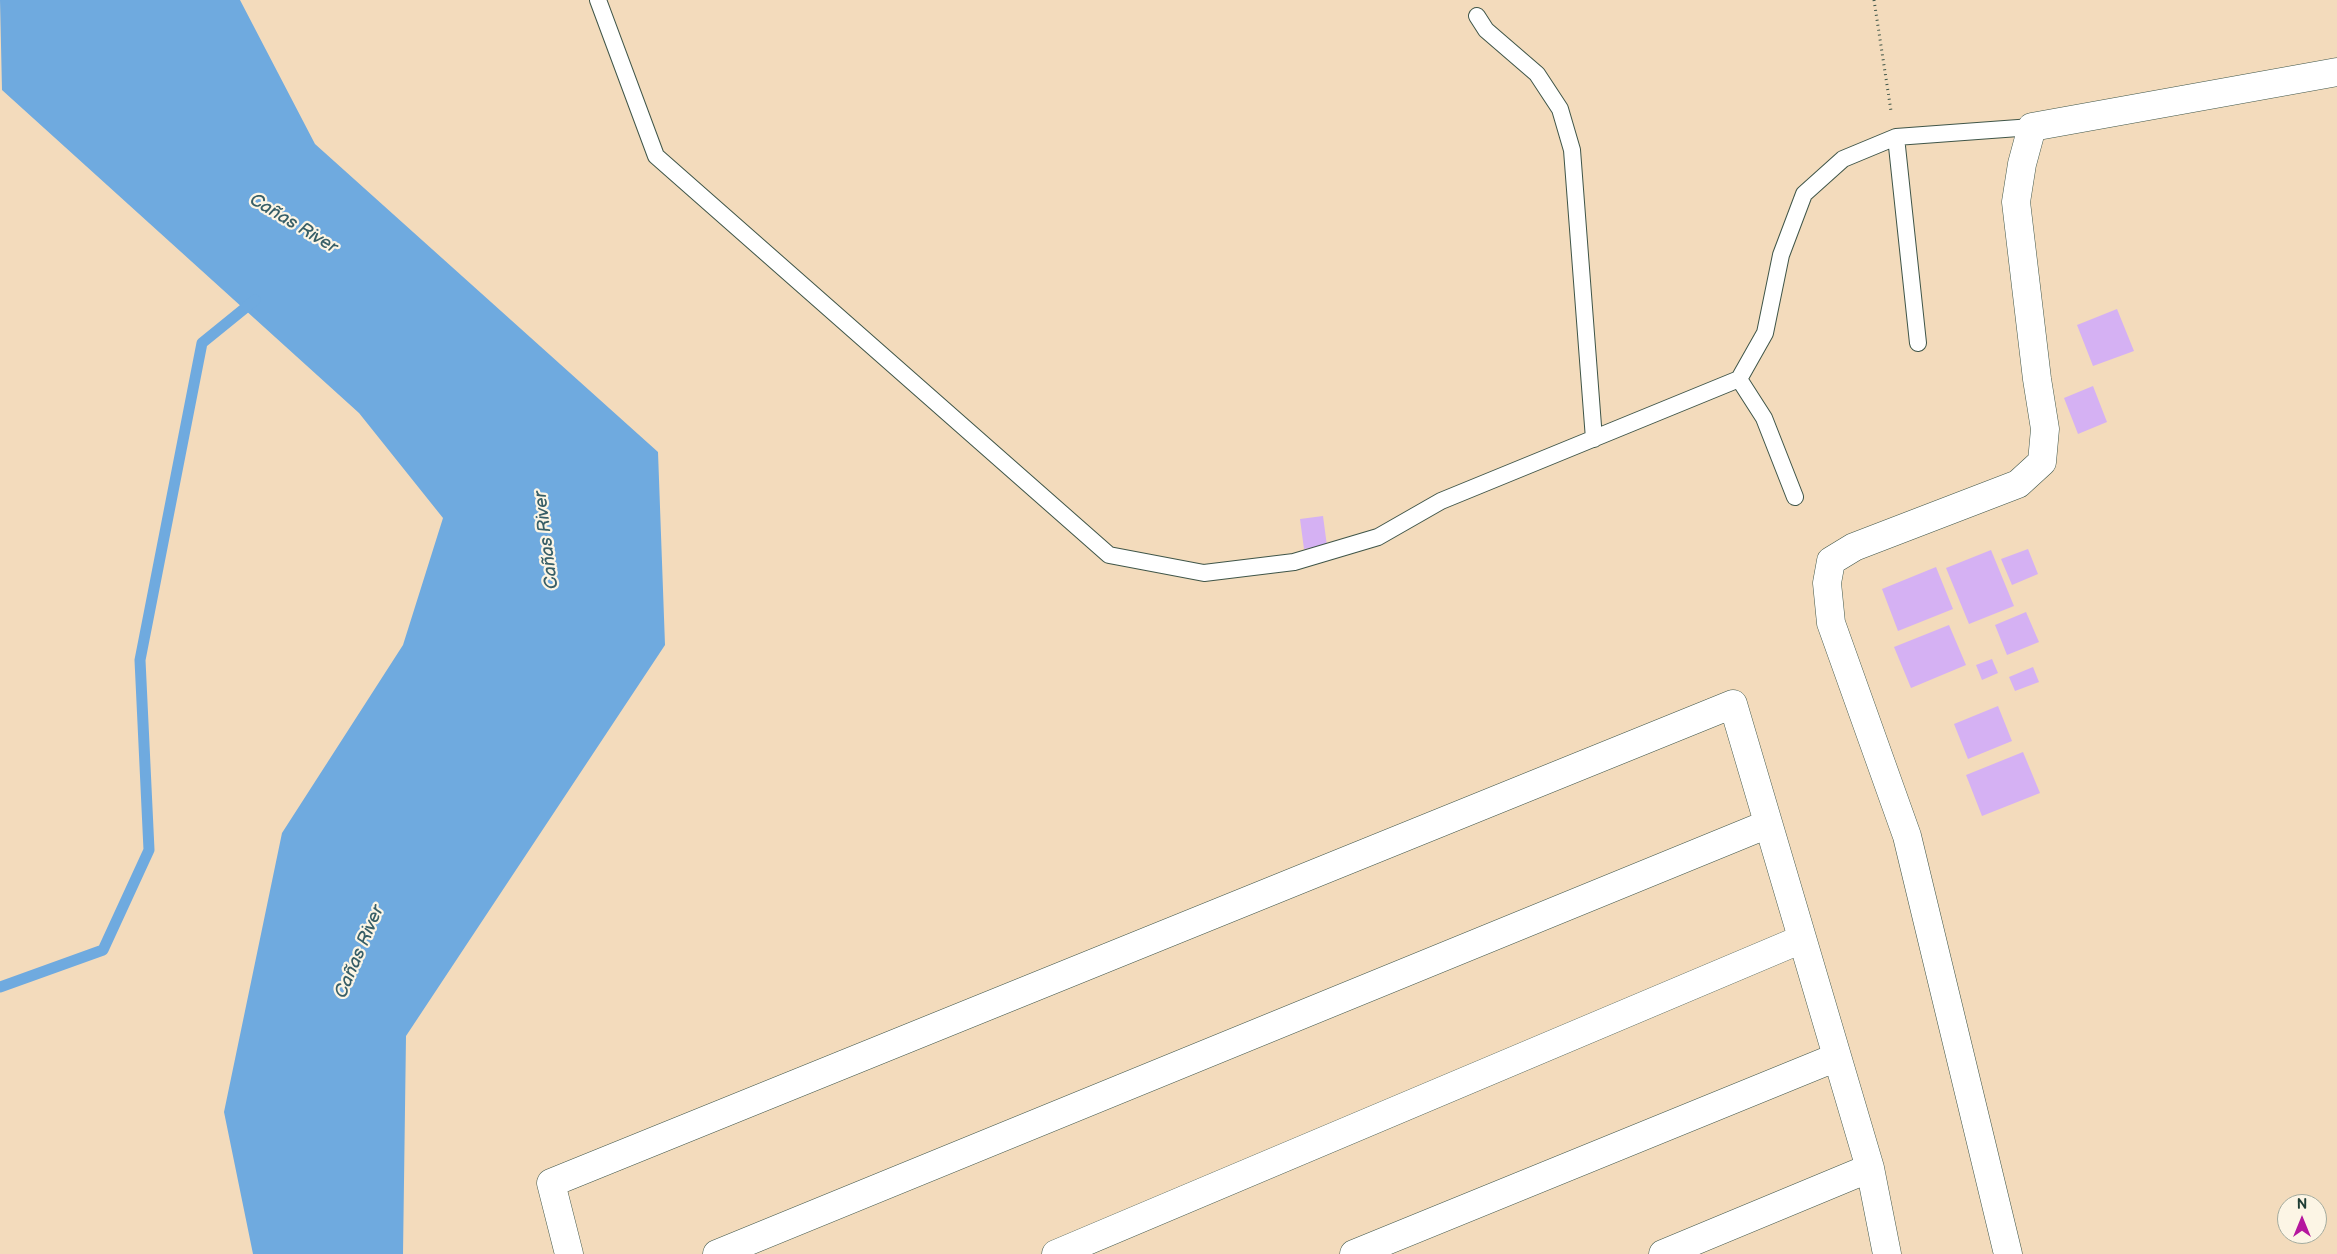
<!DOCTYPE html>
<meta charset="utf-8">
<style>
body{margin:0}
#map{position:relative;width:2337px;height:1254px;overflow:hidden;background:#f3dbbc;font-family:"Balsamiq Sans",sans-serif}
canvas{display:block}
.north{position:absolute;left:2277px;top:1194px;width:50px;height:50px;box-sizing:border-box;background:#fcf5e5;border:1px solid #a4ab9e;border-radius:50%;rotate:0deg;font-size:14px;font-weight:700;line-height:20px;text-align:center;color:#1f3d34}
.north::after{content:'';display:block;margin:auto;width:18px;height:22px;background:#b5179e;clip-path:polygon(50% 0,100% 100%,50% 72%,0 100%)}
</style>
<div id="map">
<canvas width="2337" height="1254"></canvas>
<div class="north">N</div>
</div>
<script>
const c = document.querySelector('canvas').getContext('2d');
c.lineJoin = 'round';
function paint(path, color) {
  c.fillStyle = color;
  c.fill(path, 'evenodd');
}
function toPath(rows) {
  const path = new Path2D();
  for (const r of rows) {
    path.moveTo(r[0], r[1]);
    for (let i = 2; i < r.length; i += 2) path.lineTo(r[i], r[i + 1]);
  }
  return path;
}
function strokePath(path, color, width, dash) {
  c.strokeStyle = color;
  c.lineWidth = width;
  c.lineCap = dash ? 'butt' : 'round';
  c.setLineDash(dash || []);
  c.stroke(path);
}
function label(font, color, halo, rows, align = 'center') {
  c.font = font + ' "Balsamiq Sans",sans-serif';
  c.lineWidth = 4.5;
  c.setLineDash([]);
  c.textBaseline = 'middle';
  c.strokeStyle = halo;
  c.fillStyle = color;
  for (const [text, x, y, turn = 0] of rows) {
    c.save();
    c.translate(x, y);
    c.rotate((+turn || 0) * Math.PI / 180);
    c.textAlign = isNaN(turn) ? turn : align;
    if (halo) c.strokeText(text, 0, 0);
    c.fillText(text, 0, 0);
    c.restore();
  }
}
paint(toPath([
 [0,0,240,0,315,144,658,452,665,645,406,1036,403,1254,253,1254,224,1112,282,833,403,645,443,518,359,413,2,90]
]), '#6faadf');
strokePath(toPath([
 [0,987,103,950,149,850,140,660,202,343,255,300]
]), '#6faadf', 11);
paint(toPath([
 [2117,309,2134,351,2093,366,2077,325],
 [2093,386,2107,422,2078,434,2064,398],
 [1323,516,1327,546,1304,549,1300,519],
 [2028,549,2038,574,2012,585,2001,559],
 [1991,550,2014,606,1969,624,1946,568],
 [1936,567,1953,609,1898,631,1882,589],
 [2026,612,2039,642,2007,655,1995,625],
 [1949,625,1966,665,1911,688,1894,647],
 [1992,659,1998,673,1982,680,1976,665],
 [2033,667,2039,682,2015,691,2009,677],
 [1998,706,2012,741,1968,759,1954,724],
 [2023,752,2040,793,1982,816,1966,775]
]), '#d5b1f3');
const service = toPath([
 [598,0,656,156,1109,555,1204,573,1294,562,1378,537,1441,501,1739,379,1765,333,1781,255,1804,194,1843,159,1896,137,2032,127],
 [1477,16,1486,30,1537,74,1560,109,1572,150,1594,439],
 [1896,137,1918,343],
 [1739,379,1764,418,1795,497]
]);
const minor = toPath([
 [569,1254,551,1183,1733,704,1870,1168,1887,1254],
 [717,1254,1768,824],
 [1056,1254,1802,939],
 [1354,1254,1837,1057],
 [1663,1254,1870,1168],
 [2008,1254,1907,836,1831,623,1827,583,1831,561,1854,547,2018,484,2042,462,2045,429,2037,379,2016,202,2022,164,2032,127,2337,72]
]);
strokePath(service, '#3f5548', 18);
strokePath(minor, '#3f5548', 29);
strokePath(toPath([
 [1874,0,1891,111]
]), '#3f5548', 3, [1, 4]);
strokePath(service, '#fff', 16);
strokePath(minor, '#fff', 28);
label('italic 18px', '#375e67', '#fcf5e5', [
 ["Cañas River",293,224,31],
 ["Cañas River",547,540,-97],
 ["Cañas River",360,952,-67]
]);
</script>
